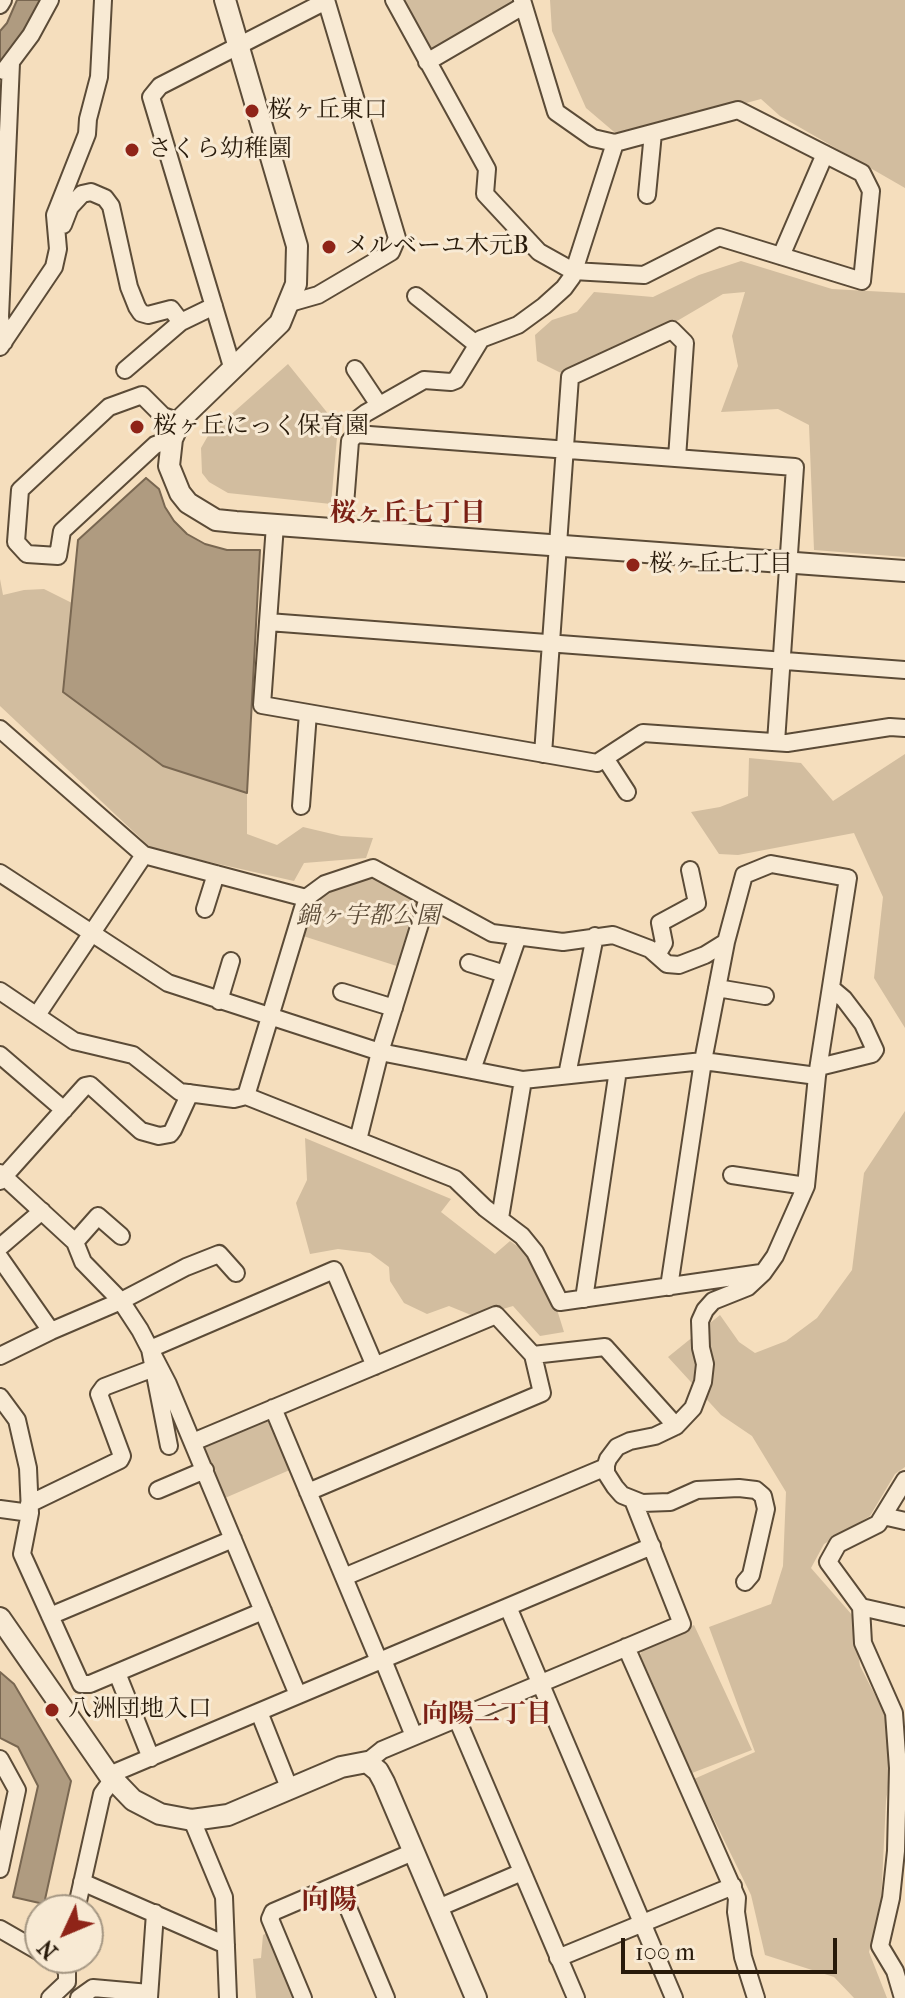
<!DOCTYPE html>
<meta charset="utf-8">
<style>
body{margin:0}
#map{position:relative;width:905px;height:1998px;overflow:hidden;background:#f5debd;font-family:"IM FELL French Canon",serif}
canvas{display:block}
.north{position:absolute;left:24px;top:1894px;width:80px;height:80px;box-sizing:border-box;background:#f8ead4;border:2px solid #a59783;border-radius:50%;rotate:226deg;font-size:22px;font-weight:700;line-height:32px;text-align:center;color:#281a0a}
.north::after{content:'';display:block;margin:auto;width:28px;height:36px;background:#8f2418;clip-path:polygon(50% 0,100% 100%,50% 72%,0 100%)}
.scale{position:absolute;left:621px;top:1938px;width:216px;height:36px;box-sizing:border-box;border:4px solid #281a0a;border-top:0;padding-left:10px;font-size:24px;line-height:28px;white-space:nowrap;color:#281a0a;-webkit-text-stroke:6px #f8ead4;paint-order:stroke}
</style>
<div id="map">
<canvas width="905" height="1998"></canvas>
<div class="north">N</div>
<div class="scale">100 m</div>
</div>
<script>
const c = document.querySelector('canvas').getContext('2d');
c.lineJoin = 'round';
function paint(path, color) {
  c.fillStyle = color;
  c.fill(path, 'evenodd');
}
function toPath(rows) {
  const path = new Path2D();
  for (const r of rows) {
    path.moveTo(r[0], r[1]);
    for (let i = 2; i < r.length; i += 2) path.lineTo(r[i], r[i + 1]);
  }
  return path;
}
function strokePath(path, color, width, dash) {
  c.strokeStyle = color;
  c.lineWidth = width;
  c.lineCap = dash ? 'butt' : 'round';
  c.setLineDash(dash || []);
  c.stroke(path);
}
function label(font, color, halo, rows, align = 'center') {
  c.font = font + ' "IM FELL French Canon","Noto Serif JP",serif';
  c.lineWidth = 6;
  c.setLineDash([]);
  c.textBaseline = 'middle';
  c.strokeStyle = halo;
  c.fillStyle = color;
  for (const [text, x, y, turn = 0] of rows) {
    c.save();
    c.translate(x, y);
    c.rotate((+turn || 0) * Math.PI / 180);
    c.textAlign = isNaN(turn) ? turn : align;
    if (halo) c.strokeText(text, 0, 0);
    c.fillText(text, 0, 0);
    c.restore();
  }
}
paint(toPath([
 [403,0,513,0,513,1,510,7,434,50,430,48],
 [550,0,905,0,905,188,780,116,761,99,620,137,586,108,552,31],
 [741,261,832,289,905,293,905,557,814,550,809,425,778,409,721,412,738,366,732,336,745,292,723,294,602,365,561,373,537,361,535,335,552,320,577,312,594,292,653,297,699,275],
 [288,364,338,426,331,504,228,493,209,482,202,473,201,448,209,434],
 [0,579,3,595,24,590,44,589,72,603,63,692,163,766,247,793,247,834,277,845,303,827,341,836,373,838,366,858,304,863,294,881,152,849,0,706],
 [905,754,905,1028,874,978,883,897,854,833,738,855,719,854,691,812,720,807,748,796,749,758,801,763,833,801],
 [371,876,416,899,420,906,403,968,303,936,312,903,328,889],
 [905,1111,905,1467,895,1474,870,1516,824,1544,811,1568,853,1616,860,1666,889,1722,891,1767,886,1801,881,1903,869,1952,887,1998,854,1998,834,1977,765,1955,751,1895,694,1779,755,1752,709,1627,771,1604,783,1566,786,1492,752,1436,721,1415,668,1357,720,1315,739,1342,755,1353,786,1341,817,1318,852,1270,864,1173],
 [305,1138,451,1199,441,1212,495,1254,510,1241,524,1251,549,1284,564,1332,540,1336,513,1306,476,1317,449,1306,427,1314,404,1303,390,1281,389,1267,370,1253,338,1249,310,1254,296,1203,307,1180],
 [265,1419,272,1423,292,1469,225,1498,205,1451,206,1445],
 [694,1625,752,1750,692,1773,640,1655,644,1647],
 [267,1933,294,1998,256,1998,253,1959,261,1958,263,1935]
]), '#d2bd9f');
const water = toPath([
 [17,0,44,0,0,67,0,31,7,23,17,0],
 [146,478,159,489,165,507,174,521,187,534,205,544,227,550,260,550,247,793,163,766,63,692,78,540,146,478],
 [0,1672,14,1684,71,1781,44,1904,13,1897,38,1786,18,1747,0,1738,0,1672]
]);
paint(water, '#af9b80');
strokePath(water, '#796751', 2);
const minor = toPath([
 [394,0,487,169,485,194,539,252,573,271,644,275,719,237,862,281,871,191,862,173,738,110,615,143,593,138,556,112,522,0],
 [0,5,3,0],
 [427,62,523,6],
 [4,71,31,35,50,0],
 [647,195,653,133],
 [63,225,70,207,82,194,91,192,105,198,111,206,129,287,137,307,141,313,148,315,171,309,181,322],
 [781,256,825,154],
 [416,296,476,344],
 [290,303,318,295,391,252,397,238,326,0],
 [4,342,0,317,11,63],
 [0,347,54,267,58,249,55,215,87,134,88,119,99,77,103,0],
 [355,369,379,405],
 [125,370,181,322,214,306],
 [233,370,151,97,160,86,326,1],
 [356,434,358,419,366,413,424,380,451,382,456,380,481,339,518,325,544,306,564,288,572,277,615,143],
 [172,439,155,445,62,531,58,556,27,554,16,542,20,490,109,407,142,395,163,416,180,422],
 [275,525,262,705,597,763,643,733,787,743,890,727,905,728],
 [343,530,350,441,356,434,795,467,776,742],
 [268,622,905,670],
 [0,729,144,855,306,898,325,884,373,868,492,933,563,942,613,935,650,949,667,964,679,965,705,955,726,942],
 [543,754,570,377,672,330,685,343,677,458],
 [605,758,627,792],
 [301,806,308,713],
 [0,873,168,983,380,1052,523,1080,703,1061,817,1076],
 [205,909,216,874],
 [657,955,664,943,660,923,697,903,690,870],
 [469,963,505,974],
 [717,988,765,996],
 [0,991,74,1041,133,1055,180,1092,234,1099,246,1096,455,1179,485,1208,522,1236,535,1252,560,1302,761,1273],
 [342,992,394,1008],
 [219,1001,231,961],
 [37,1015,144,855],
 [0,1055,64,1110],
 [819,1067,872,1054,875,1050,863,1024,844,999,831,988],
 [472,1070,518,936],
 [567,1075,595,936],
 [246,1096,306,898],
 [358,1140,380,1052,428,898],
 [0,1173,75,1242,83,1262,121,1301,140,1330,168,1384,298,1695],
 [732,1175,806,1186],
 [0,1181,85,1086,90,1085,141,1131,159,1136,170,1134,173,1130,190,1093],
 [500,1218,523,1080],
 [75,1242,98,1216,121,1236],
 [0,1247,42,1211],
 [0,1258,51,1331],
 [669,1287,703,1061,726,942,744,875,771,864,848,878,817,1076,806,1186,775,1256,763,1273,748,1287,713,1301,705,1310,700,1321,701,1348,705,1364,703,1382,693,1408,676,1426,655,1436,630,1441,617,1447,608,1459,606,1465,606,1473,615,1487,622,1495,642,1503,670,1502,697,1490,739,1488,756,1490,763,1496,766,1509,751,1575,745,1582],
 [584,1299,618,1070],
 [533,1355,605,1347,676,1426],
 [0,1356,51,1331,121,1301,186,1267,219,1254,236,1273],
 [0,1397,17,1420,28,1468,30,1513,22,1554,81,1684,90,1684,263,1611],
 [273,1408,379,1661],
 [193,1442,496,1315,533,1355,542,1393,308,1492],
 [169,1446,150,1349,334,1270,375,1366],
 [158,1490,205,1470],
 [29,1504,120,1460,122,1456,99,1394,104,1387,154,1368],
 [0,1509,30,1513],
 [883,1516,905,1521],
 [344,1577,606,1467],
 [508,1607,674,1998],
 [861,1607,905,1617],
 [50,1616,233,1539],
 [626,1647,737,1898,736,1912,743,1957,756,1998],
 [383,1660,414,1736],
 [117,1673,151,1758],
 [259,1712,290,1790],
 [457,1719,576,1998],
 [0,1759,17,1790,0,1869],
 [367,1762,382,1750,682,1624,633,1500],
 [109,1775,652,1546],
 [192,1820,224,1897,228,1998],
 [82,1882,226,1945],
 [338,1884,386,1998],
 [438,1908,522,1872],
 [76,1910,102,1794,113,1779],
 [0,1929,40,1952],
 [558,1958,733,1886],
 [50,1998,67,1982,67,1973,61,1958],
 [79,1998,93,1988,149,1993],
 [149,1998,155,1913],
 [303,1998,270,1919,273,1912,413,1852],
 [903,1998,895,1971,880,1946,891,1898,896,1851,898,1768,894,1713,863,1643,861,1607,828,1562,838,1544,878,1524,905,1480]
]);
const tertiary = toPath([
 [225,0,297,246,296,284,280,323,183,417,177,428,172,439,169,466,180,493,188,503,216,520,236,522,905,571],
 [0,1618,109,1775,133,1800,160,1814,192,1820,228,1815,341,1767,367,1762,378,1771,384,1782,476,1998]
]);
strokePath(minor, '#5b4b37', 20);
strokePath(tertiary, '#5b4b37', 24);
strokePath(minor, '#f8ead4', 16);
strokePath(tertiary, '#f8ead4', 20);
for (const [x, y, r, color] of [
 [252,111,8,"#8f2418"],
 [132,150,8,"#8f2418"],
 [329,247,8,"#8f2418"],
 [137,427,8,"#8f2418"],
 [633,565,8,"#8f2418"],
 [52,1710,8,"#8f2418"]
]) {
  const dot = new Path2D();
  dot.arc(x, y, r, 0, 2 * Math.PI);
  c.fillStyle = color;
  c.fill(dot);
  strokePath(dot, '#f8ead4', 3);
}
label('24px', '#281a0a', '#f8ead4', [
 ["桜ヶ丘東口",268,111],
 ["さくら幼稚園",148,150],
 ["メルベーユ木元B",345,247],
 ["桜ヶ丘にっく保育園",153,427],
 ["桜ヶ丘七丁目",649,565],
 ["八洲団地入口",68,1710]
], 'left');
label('italic 24px', '#5b4b37', '#f8ead4', [
 ["鍋ヶ宇都公園",368,917]
]);
label('bold 26px', '#7a1f14', '#f8ead4', [
 ["桜ヶ丘七丁目",408,515],
 ["向陽二丁目",487,1716]
]);
label('bold 28px', '#7a1f14', '#f8ead4', [
 ["向陽",329,1902]
]);
</script>
